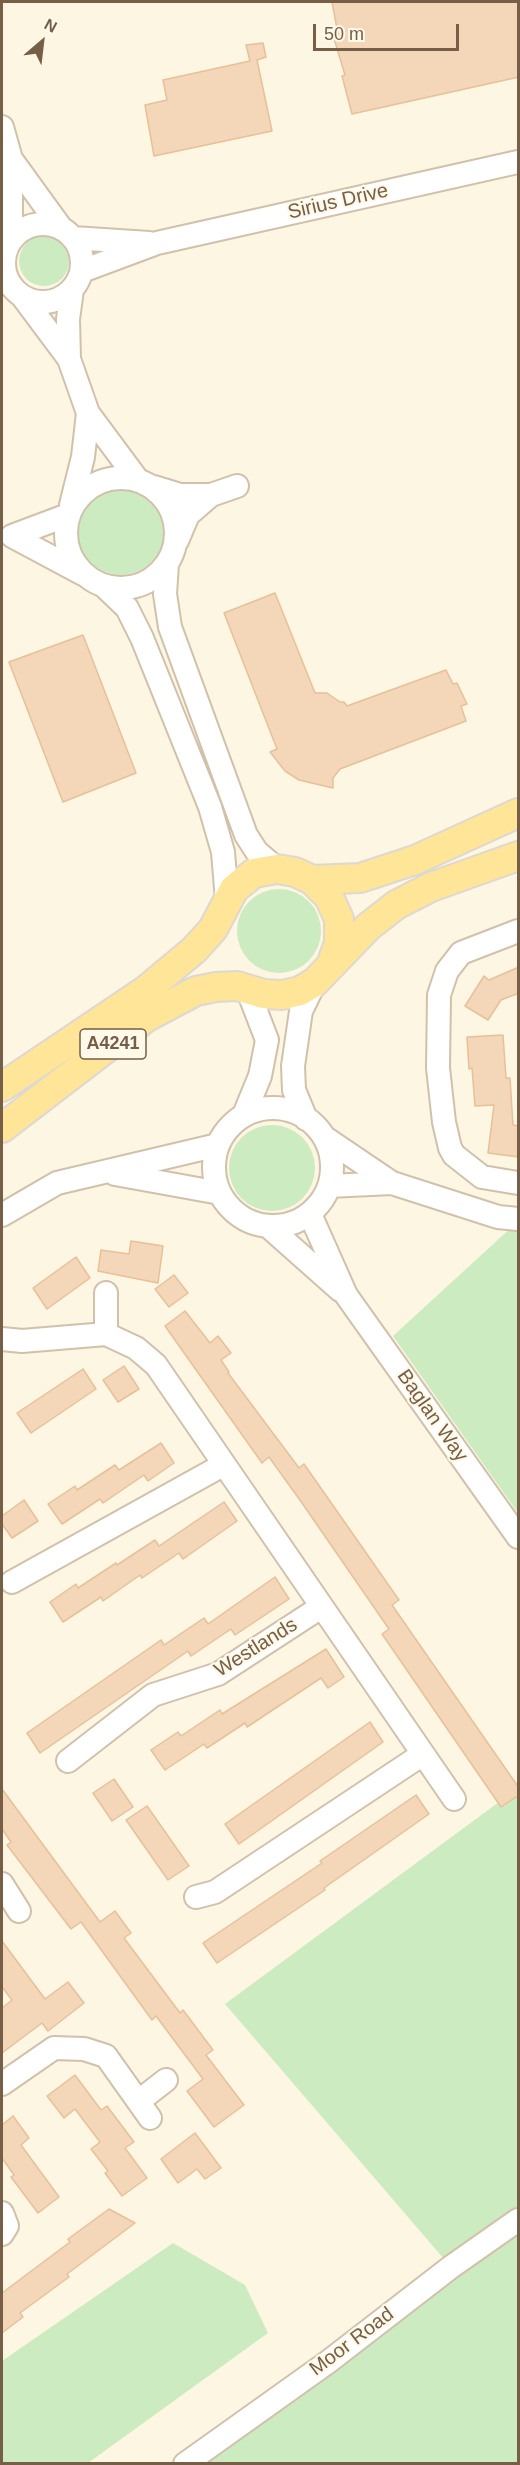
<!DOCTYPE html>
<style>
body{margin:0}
#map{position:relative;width:520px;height:2465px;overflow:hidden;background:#fdf6e2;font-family:Arial,sans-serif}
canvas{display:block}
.frame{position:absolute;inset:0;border:3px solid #765e47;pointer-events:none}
.north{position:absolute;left:12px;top:12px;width:60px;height:60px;-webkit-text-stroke:4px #fff9e9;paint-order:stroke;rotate:28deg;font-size:16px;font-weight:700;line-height:24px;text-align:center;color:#765e47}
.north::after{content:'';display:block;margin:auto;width:21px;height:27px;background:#765e47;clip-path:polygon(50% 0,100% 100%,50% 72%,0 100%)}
.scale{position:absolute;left:313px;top:24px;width:146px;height:27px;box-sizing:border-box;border:3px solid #765e47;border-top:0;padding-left:8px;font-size:18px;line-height:21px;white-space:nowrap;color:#765e47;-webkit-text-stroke:4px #fff9e9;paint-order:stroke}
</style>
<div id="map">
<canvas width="520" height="2465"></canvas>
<div class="frame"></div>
<div class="north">N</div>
<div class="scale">50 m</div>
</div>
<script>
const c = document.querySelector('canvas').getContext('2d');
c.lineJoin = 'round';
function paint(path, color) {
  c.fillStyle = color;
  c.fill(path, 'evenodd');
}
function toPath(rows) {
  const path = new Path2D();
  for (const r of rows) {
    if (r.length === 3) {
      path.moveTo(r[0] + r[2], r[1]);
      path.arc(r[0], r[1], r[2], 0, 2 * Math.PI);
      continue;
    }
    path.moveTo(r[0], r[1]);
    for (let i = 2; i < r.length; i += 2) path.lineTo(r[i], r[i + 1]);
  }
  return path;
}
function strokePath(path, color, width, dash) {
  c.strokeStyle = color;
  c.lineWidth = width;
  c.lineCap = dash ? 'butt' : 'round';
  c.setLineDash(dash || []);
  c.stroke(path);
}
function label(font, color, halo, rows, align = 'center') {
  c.font = font + ' Arial,sans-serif';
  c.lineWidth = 4.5;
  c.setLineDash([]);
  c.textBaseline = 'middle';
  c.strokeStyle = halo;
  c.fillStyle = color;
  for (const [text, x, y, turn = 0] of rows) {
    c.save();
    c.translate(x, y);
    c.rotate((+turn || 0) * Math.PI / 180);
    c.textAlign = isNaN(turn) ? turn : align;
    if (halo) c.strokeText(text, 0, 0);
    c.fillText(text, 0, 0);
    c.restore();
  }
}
paint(toPath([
 [44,261,25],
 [121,532,43],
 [279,931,42],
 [272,1168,43],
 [514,1225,518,1226,518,1513,393,1336],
 [518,1788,518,2206,444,2259,225,2004],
 [518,2221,518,2463,185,2464],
 [173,2243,245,2285,268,2333,88,2463,2,2463,2,2361]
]), '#ccebc0');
const building = toPath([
 [332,2,519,2,519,77,352,114,342,76,345,75,333,35,338,34,332,2],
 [263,43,266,57,257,60,272,131,154,156,145,105,167,100,163,80,250,61,246,45,263,43],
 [275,593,315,693,327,693,340,702,344,702,347,706,446,670,453,684,457,683,467,704,461,706,466,721,340,769,333,778,333,788,299,780,285,771,270,752,277,749,224,613,275,593],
 [83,635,136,773,63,802,9,662,83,635],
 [519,967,519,993,501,1000,488,1020,465,1006,484,976,489,980,519,967],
 [503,1035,506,1078,510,1078,513,1125,519,1126,519,1157,488,1153,494,1105,475,1106,472,1068,469,1069,467,1037,503,1035],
 [131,1241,163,1246,158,1283,98,1271,101,1250,129,1254,131,1241],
 [76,1257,90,1278,47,1309,33,1288,76,1257],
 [174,1275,188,1293,169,1307,155,1289,174,1275],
 [185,1311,210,1343,218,1336,231,1353,221,1360,229,1372,228,1373,299,1468,304,1464,399,1600,392,1605,519,1788,519,1795,501,1807,382,1634,389,1629,302,1503,269,1457,262,1463,165,1326,185,1311],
 [124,1366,139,1389,118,1402,103,1380,124,1366],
 [83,1369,96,1389,31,1433,17,1413,83,1369],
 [161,1443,174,1463,148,1481,144,1475,103,1503,100,1499,62,1524,48,1504,75,1486,77,1490,115,1465,119,1470,161,1443],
 [24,1500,38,1521,12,1538,2,1524,2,1516,24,1500],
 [224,1502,237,1521,183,1559,179,1553,142,1578,140,1575,103,1601,101,1597,63,1622,50,1602,76,1584,78,1588,116,1563,117,1565,155,1540,159,1546,224,1502],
 [275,1577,289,1599,235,1635,231,1629,191,1656,188,1651,40,1753,27,1733,161,1640,164,1645,204,1618,208,1624,275,1577],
 [326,1649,344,1677,328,1688,321,1678,247,1727,245,1723,207,1748,204,1744,165,1770,151,1750,178,1732,181,1736,220,1710,222,1714,326,1649],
 [370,1722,383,1742,239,1844,225,1824,370,1722],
 [114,1779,133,1807,112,1821,93,1793,114,1779],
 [2,1789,100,1922,115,1911,131,1933,124,1938,180,2013,183,2010,213,2050,206,2055,244,2105,214,2127,187,2091,203,2079,156,2016,152,2020,81,1922,71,1929,7,1845,11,1842,2,1829,2,1789],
 [416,1795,429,1814,324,1888,325,1890,217,1963,203,1943,322,1863,320,1861,416,1795],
 [147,1806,189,1866,168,1880,126,1820,147,1806],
 [2,1941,45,1999,68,1982,84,2003,48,2031,42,2023,2,2053,2,2008,12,2000,2,1987,2,1941],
 [75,2075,101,2110,107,2106,134,2142,125,2148,147,2178,122,2196,105,2173,108,2171,91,2149,100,2142,75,2109,64,2118,47,2096,75,2075],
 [13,2116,29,2138,21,2145,59,2197,38,2213,11,2177,14,2175,2,2158,2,2125,13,2116],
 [195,2133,221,2168,205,2179,197,2169,178,2183,161,2159,195,2133],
 [109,2209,135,2223,67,2274,69,2277,20,2313,23,2317,2,2333,2,2293,70,2242,68,2239,109,2209]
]);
paint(building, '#f4d7b8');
strokePath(building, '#e7c098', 1.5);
const minor = toPath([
 [2,127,11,159,11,240],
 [11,159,61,228],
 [43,263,39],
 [73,238,149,243],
 [82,271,157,243,518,162],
 [72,290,68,319,69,359,88,413,137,479],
 [22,296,69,359],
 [121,533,55],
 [154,487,180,495,211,495,188,515,177,541],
 [211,495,237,486],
 [71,505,83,457,88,413],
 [68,515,12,536,83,574],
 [167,564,165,594,170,627,246,835,257,852,277,869],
 [103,585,127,608,142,638,210,807,223,852,227,900],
 [518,931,461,953,447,971,439,995,438,1068,444,1122,450,1148,454,1155,482,1177,518,1183],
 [273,1167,59],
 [244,1115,260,1076,267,1040,247,988],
 [306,1119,294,1090,293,1066,301,1011,315,982],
 [324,1137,392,1183,498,1217,518,1219],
 [115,1174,220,1193],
 [329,1186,392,1183],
 [310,1214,346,1295,518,1537],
 [2,1215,57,1183,218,1145],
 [269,1227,340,1290],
 [106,1334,106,1293],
 [2,1339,22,1341,106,1334,136,1348,156,1365,454,1799],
 [12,1582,223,1465],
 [68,1761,153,1695,218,1674,321,1607],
 [2,1884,19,1911],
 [196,1897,215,1892,423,1754],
 [2,2084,54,2048,84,2049,106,2056,150,2118],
 [139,2101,166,2080],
 [2,2213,7,2226,2,2234],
 [185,2464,328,2362,451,2267,518,2220]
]);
const major = toPath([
 [312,880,360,878,415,860,518,813],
 [2,1087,146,990,194,950,213,929,234,889,254,873,277,869,295,872,312,880,329,897,339,919,339,943,331,965],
 [2,1128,147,1017,196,991,216,987,237,986,264,994,282,995,300,991,315,982,368,927,396,905,431,887,518,856]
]);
strokePath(minor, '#d1c1ab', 26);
strokePath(major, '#ded8d3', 32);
strokePath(minor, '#fff', 22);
strokePath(major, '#fee598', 28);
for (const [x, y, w] of [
 [113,1044,66]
]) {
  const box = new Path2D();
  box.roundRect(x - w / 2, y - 15, w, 30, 4.5);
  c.fillStyle = '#fff9e9';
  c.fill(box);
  strokePath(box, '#765e47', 1.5);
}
label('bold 18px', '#765e47', null, [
 ["A4241",113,1044]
]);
label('20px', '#765e47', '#fff9e9', [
 ["Sirius Drive",338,202,-13],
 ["Baglan Way",432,1416,55],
 ["Westlands",256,1648,-32],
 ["Moor Road",352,2342,-37]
]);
</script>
